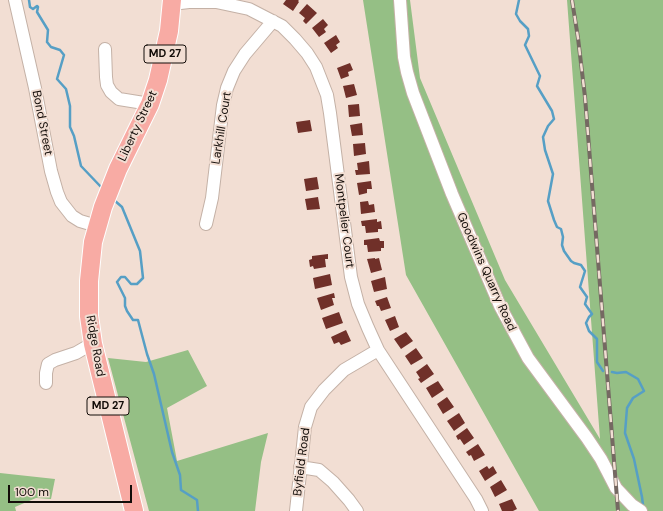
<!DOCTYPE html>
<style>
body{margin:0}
#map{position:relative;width:663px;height:511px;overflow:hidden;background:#f2ded3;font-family:"DM Sans",sans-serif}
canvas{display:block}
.scale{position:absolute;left:8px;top:485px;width:124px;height:18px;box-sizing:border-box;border:2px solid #120c08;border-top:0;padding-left:5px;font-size:12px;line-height:14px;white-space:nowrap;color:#120c08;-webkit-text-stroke:3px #f2ded3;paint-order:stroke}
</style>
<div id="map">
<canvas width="663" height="511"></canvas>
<div class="scale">100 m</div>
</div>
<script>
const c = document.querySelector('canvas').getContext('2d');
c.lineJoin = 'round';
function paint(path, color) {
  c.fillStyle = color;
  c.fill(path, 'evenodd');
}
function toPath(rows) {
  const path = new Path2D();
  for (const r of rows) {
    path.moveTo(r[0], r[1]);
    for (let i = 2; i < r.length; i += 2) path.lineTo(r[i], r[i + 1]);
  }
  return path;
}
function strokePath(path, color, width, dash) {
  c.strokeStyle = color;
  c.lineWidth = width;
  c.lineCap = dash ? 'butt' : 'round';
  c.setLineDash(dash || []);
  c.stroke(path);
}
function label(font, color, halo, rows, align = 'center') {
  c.font = font + ' "DM Sans",sans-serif';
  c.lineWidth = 4;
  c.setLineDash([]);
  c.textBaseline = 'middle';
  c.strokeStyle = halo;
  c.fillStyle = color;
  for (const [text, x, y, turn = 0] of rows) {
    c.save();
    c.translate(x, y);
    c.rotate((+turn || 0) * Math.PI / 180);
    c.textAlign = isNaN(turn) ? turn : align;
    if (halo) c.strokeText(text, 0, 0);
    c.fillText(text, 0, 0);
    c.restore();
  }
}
paint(toPath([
 [363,0,410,0,420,78,505,280,600,439,567,0,663,0,663,511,539,511,406,275],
 [188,350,207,386,167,408,177,461,268,433,261,462,255,511,149,511,108,358,146,362],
 [0,473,55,479,51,499,36,498,15,507,16,511,0,511]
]), '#95bf85');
strokePath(toPath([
 [29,0,30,7,33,9,37,6,38,7,37,12,48,30,47,42,51,47,60,50,64,55,57,79,66,89,70,106,70,127,74,136,81,166,102,188],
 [519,0,516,14,520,21,528,29,529,36,525,45,540,76,537,86,552,111,554,119,548,126,543,137,545,150,553,174,548,201,554,220,557,227,561,229,563,237,562,245,564,251,571,261,574,263,581,265,585,271,580,287,587,297,585,304,592,314,589,317,586,323,589,331,597,339,597,362,603,371],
 [114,200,122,207,140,251,143,278,137,284,131,284,125,277,121,277,117,282,125,298,125,306,127,311,133,320,138,320,147,354,154,374,172,452,180,475,181,490,197,500,198,511],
 [612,372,617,373,626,372,638,379,644,391,633,398,627,408,625,433,634,459,642,497,643,505]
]), '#569fc5', 2.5);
paint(toPath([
 [286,0,299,0,298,1,299,2,293,11,283,4],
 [307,4,317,13,306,24,303,21,305,18,299,13],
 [323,19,328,25,324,29,326,32,319,37,312,28],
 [336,35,340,42,336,45,338,48,331,53,324,43],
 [350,63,353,70,348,72,349,76,341,79,337,68],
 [354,84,357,95,346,98,343,86],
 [359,104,360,116,349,117,348,105],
 [310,120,312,131,298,133,296,122],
 [362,123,363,135,352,136,350,125],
 [365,143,366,154,354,156,353,144],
 [369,161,370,174,356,175,355,170,358,170,357,163],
 [317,177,319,189,306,191,304,179],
 [371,181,372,189,367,189,367,193,359,195,357,183],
 [318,197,320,209,307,210,305,199],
 [368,201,369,205,374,204,375,212,361,214,360,202],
 [377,219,377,222,381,221,382,229,378,229,378,232,366,233,365,226,362,226,361,221],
 [379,238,380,241,384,241,384,248,381,248,381,251,368,252,367,245,364,245,364,240],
 [328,254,328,259,325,259,326,267,314,269,313,266,310,267,309,260,312,259,312,256],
 [375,258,375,259,379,258,382,270,371,273,367,259],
 [330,274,332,285,315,289,313,278],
 [385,277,387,289,374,292,371,281],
 [334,293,335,298,332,298,334,305,321,310,317,298],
 [387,297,391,308,381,311,379,306,377,306,375,301],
 [339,312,343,323,326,329,322,318],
 [395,316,399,327,390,331,385,320],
 [346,330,351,341,341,345,339,342,334,344,331,337],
 [406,332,413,341,401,349,394,339],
 [416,348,423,358,411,365,405,356],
 [427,364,434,374,421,383,418,379,420,378,416,372],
 [438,381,444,390,432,398,426,388],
 [447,397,454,407,443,414,437,404],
 [459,413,465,423,454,431,447,421],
 [467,428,474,438,464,445,460,439,458,440,456,436],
 [478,444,485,455,474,461,471,455,469,456,466,452],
 [487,466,489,469,493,466,497,473,485,481,479,471],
 [501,480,507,490,495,497,490,487],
 [512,499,517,509,513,511,502,511,499,504]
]), '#703029');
const minor = toPath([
 [15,0,35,88,51,171,57,192,61,202,72,216,80,221,97,226],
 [400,0,404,57,407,72,413,93,452,194,500,306,528,358,587,438,601,459,616,488,632,505,641,511],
 [172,4,189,2,216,2,249,9,282,26,295,39,307,53,316,67,327,95,330,113,351,277,358,304,368,328,378,350,476,499,482,511],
 [105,49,106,77,107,85,111,92,119,99,150,104],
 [206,224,212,198,223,105,227,88,234,71,245,54,273,21],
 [46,383,46,373,48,364,55,360,76,353,88,346,93,344],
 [300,467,319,470,333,482,349,500,357,511],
 [296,511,305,427,311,407,324,390,344,370,378,350]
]);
const highway = toPath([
 [134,511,93,344,89,316,89,281,93,242,103,207,118,169,150,104,158,80,169,31,172,0]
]);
strokePath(minor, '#c4b1a6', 14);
strokePath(highway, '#fff', 20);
strokePath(minor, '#fff', 12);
strokePath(highway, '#f8aba4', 18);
const rail = toPath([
 [572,0,578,38,585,97,618,511]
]);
strokePath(rail, '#756962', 4);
strokePath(rail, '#f2ded3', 2.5, [8]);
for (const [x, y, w] of [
 [165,54,42],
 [108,406,42]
]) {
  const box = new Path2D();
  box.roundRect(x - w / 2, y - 9, w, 18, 3);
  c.fillStyle = '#f2ded3';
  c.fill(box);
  strokePath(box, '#120c08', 1);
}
label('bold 11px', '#120c08', null, [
 ["MD 27",165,54],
 ["MD 27",108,406]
]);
label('12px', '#120c08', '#f2ded3', [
 ["Bond Street",42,123,79],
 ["Liberty Street",138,126,-65],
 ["Larkhill Court",222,128,-81],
 ["Montpelier Court",344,221,83],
 ["Goodwins Quarry Road",486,272,66],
 ["Ridge Road",95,346,80],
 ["Byfield Road",302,462,-83]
]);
</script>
